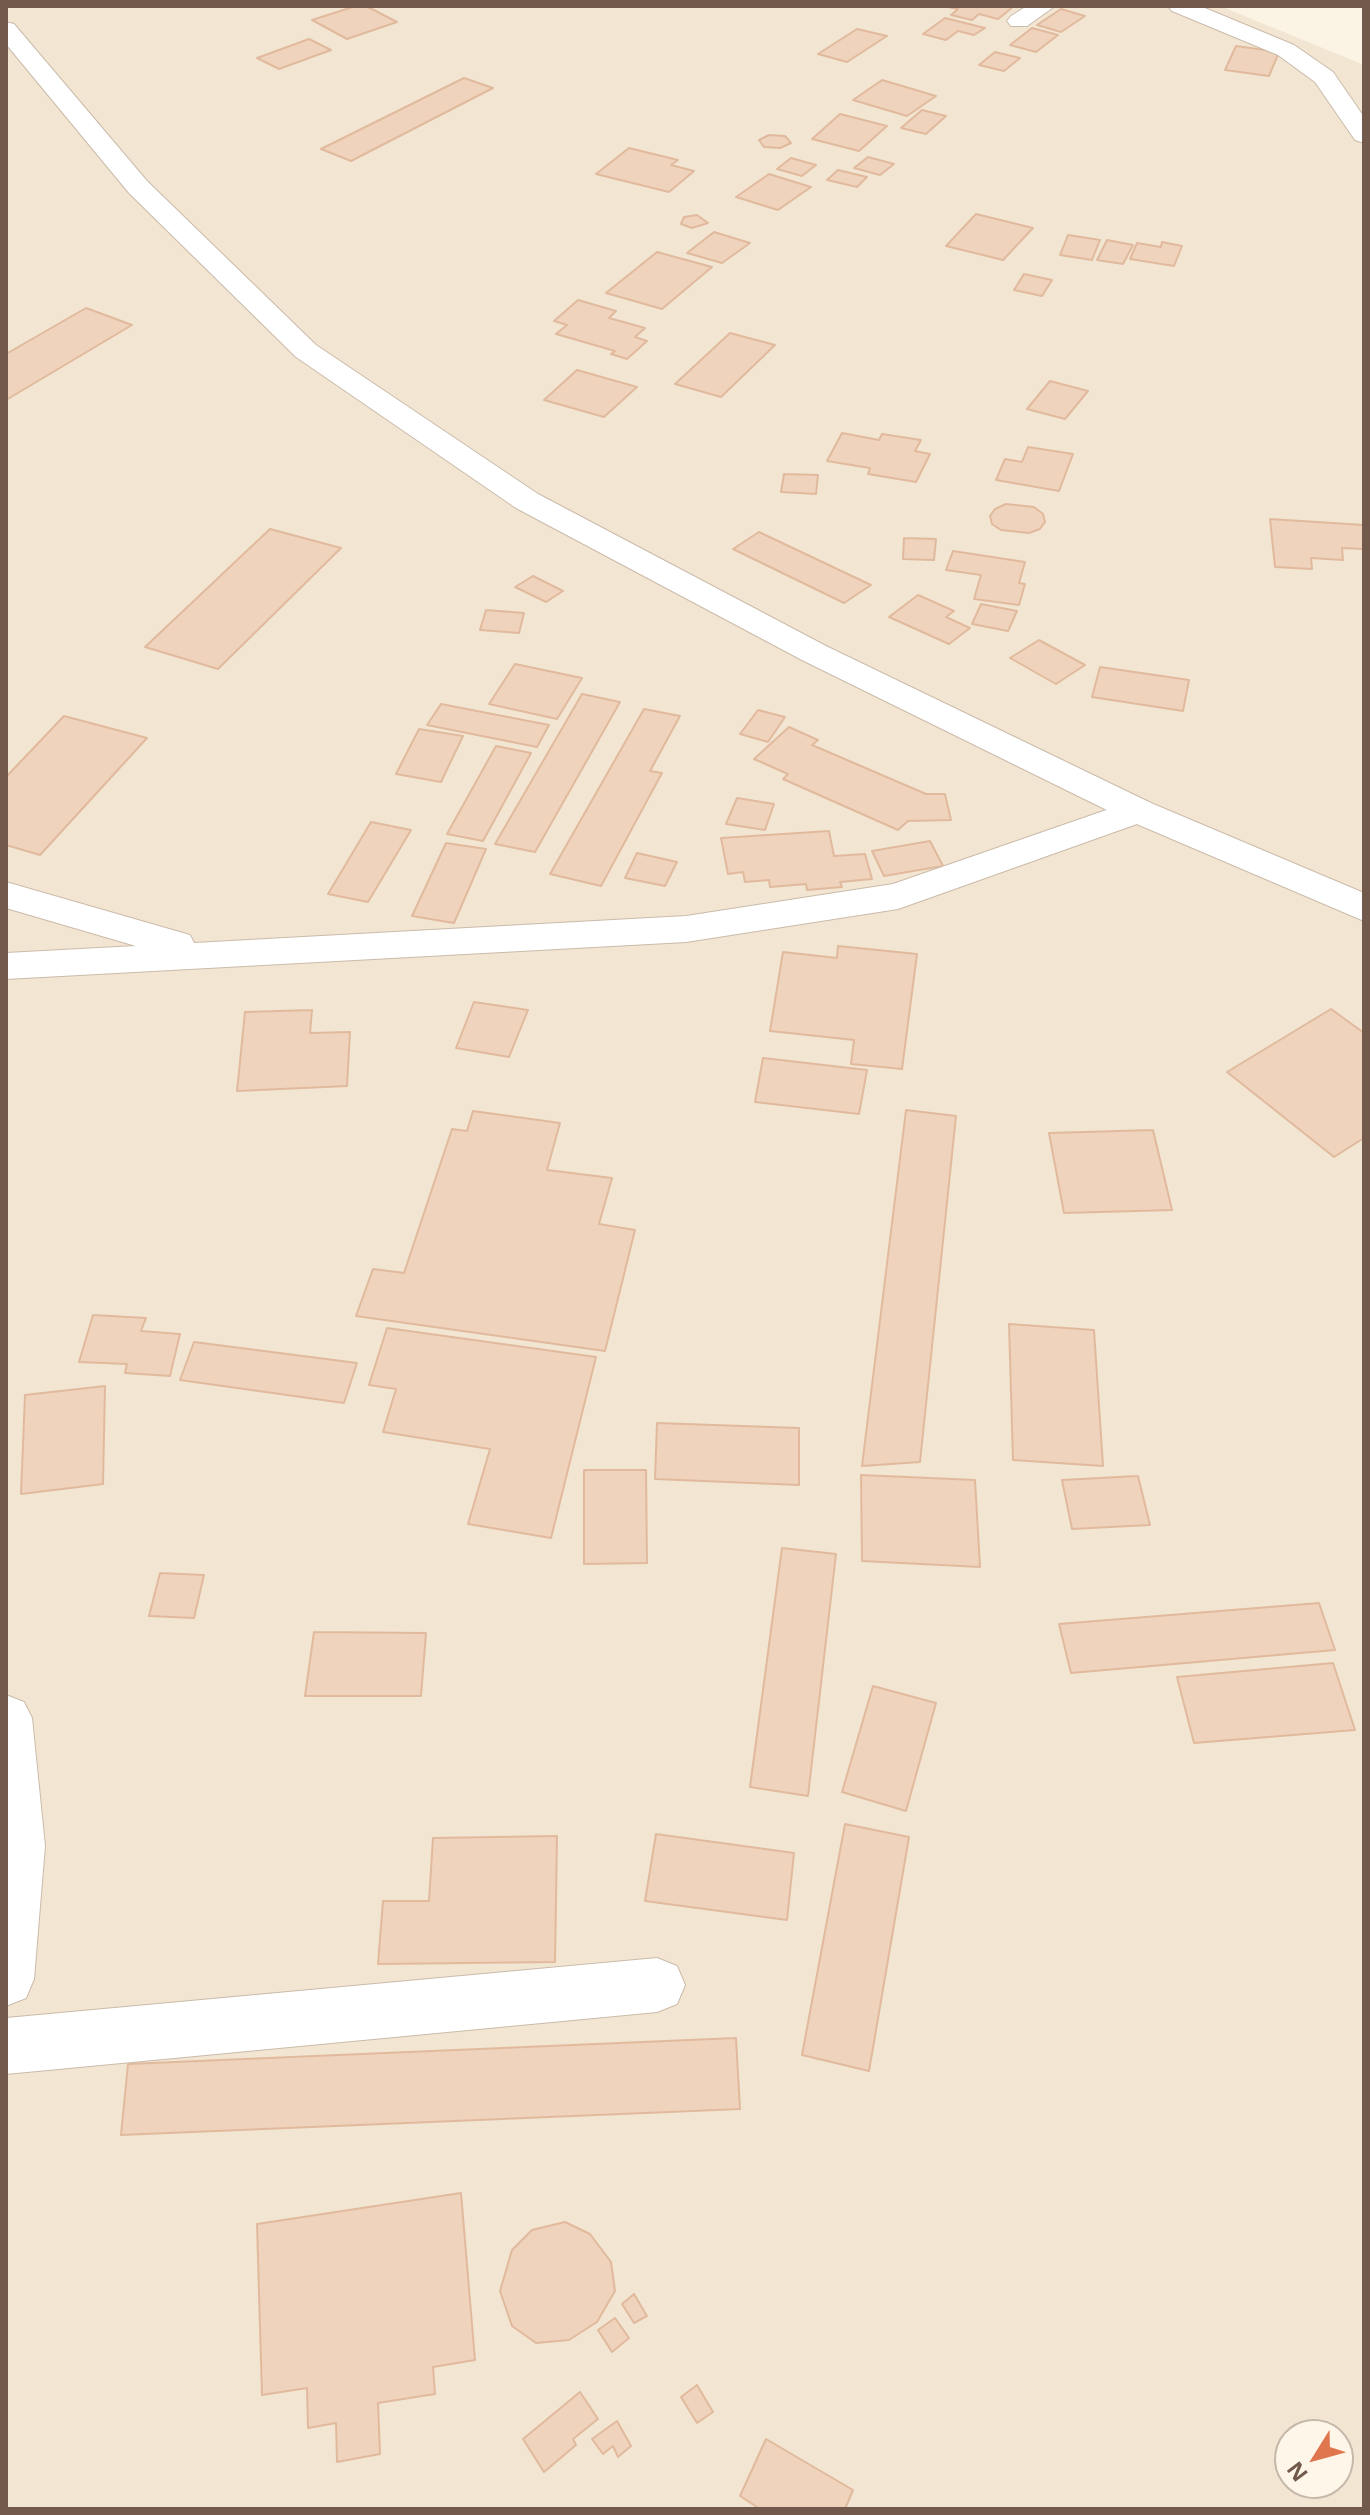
<!DOCTYPE html>
<style>
body{margin:0}
#map{position:relative;width:1370px;height:2515px;overflow:hidden;background:#fbf3e3;font-family:"Noto Sans",sans-serif}
canvas{display:block}
.frame{position:absolute;inset:0;border:8px solid #715a4b;pointer-events:none}
.north{position:absolute;left:1274px;top:2419px;width:80px;height:80px;box-sizing:border-box;background:#fef7e9;border:2px solid #c6b8aa;border-radius:50%;rotate:233deg;font-size:22px;font-weight:700;line-height:32px;text-align:center;color:#715a4b}
.north::after{content:'';display:block;margin:auto;width:28px;height:36px;background:#df764e;clip-path:polygon(50% 0,100% 100%,50% 72%,0 100%)}
</style>
<div id="map">
<canvas width="1370" height="2515"></canvas>
<div class="frame"></div>
<div class="north">N</div>
</div>
<script>
const c = document.querySelector('canvas').getContext('2d');
c.lineJoin = 'round';
function paint(path, color) {
  c.fillStyle = color;
  c.fill(path, 'evenodd');
}
function toPath(rows) {
  const path = new Path2D();
  for (const r of rows) {
    path.moveTo(r[0], r[1]);
    for (let i = 2; i < r.length; i += 2) path.lineTo(r[i], r[i + 1]);
  }
  return path;
}
function strokePath(path, color, width, dash) {
  c.strokeStyle = color;
  c.lineWidth = width;
  c.lineCap = dash ? 'butt' : 'round';
  c.setLineDash(dash || []);
  c.stroke(path);
}
paint(toPath([
 [6,6,1220,6,1364,65,1364,2509,6,2509],
 [1290,2435,1338,2435,1338,2483,1290,2483]
]), '#f2e5d2');
const building = toPath([
 [356,6,366,6,397,22,347,39,312,20,356,6],
 [943,6,1014,6,998,19,979,14,972,20,951,15,958,9,943,6],
 [1061,9,1085,16,1061,32,1037,25,1061,9],
 [945,18,985,28,974,35,958,31,946,40,923,34,945,18],
 [1032,28,1058,35,1036,52,1010,45,1032,28],
 [857,29,887,36,847,62,818,54,857,29],
 [309,39,331,50,279,69,257,58,309,39],
 [1236,46,1279,52,1269,76,1225,70,1236,46],
 [995,52,1020,58,1004,71,979,65,995,52],
 [464,78,493,88,351,161,321,149,464,78],
 [882,80,936,96,907,116,853,100,882,80],
 [922,110,946,116,926,134,901,128,922,110],
 [840,114,887,126,859,151,812,139,840,114],
 [769,135,785,136,791,143,780,148,764,147,759,140,769,135],
 [629,148,678,160,671,165,694,171,669,192,596,174,629,148],
 [868,157,894,164,880,175,854,168,868,157],
 [791,158,816,165,802,176,777,169,791,158],
 [838,170,867,177,857,187,827,180,838,170],
 [769,174,811,187,778,210,736,197,769,174],
 [976,214,1033,228,1003,260,946,246,976,214],
 [697,215,708,223,692,228,681,224,684,217,697,215],
 [714,232,750,243,722,263,687,253,714,232],
 [1068,235,1100,240,1092,260,1060,255,1068,235],
 [1107,240,1133,245,1123,264,1097,260,1107,240],
 [1162,242,1182,246,1174,266,1130,259,1137,243,1161,247,1162,242],
 [657,252,712,267,662,309,606,293,657,252],
 [1024,274,1052,280,1042,296,1014,290,1024,274],
 [578,300,616,311,609,318,645,328,635,337,647,341,627,359,611,354,615,351,556,334,567,325,554,321,578,300],
 [86,308,132,325,6,400,6,354,86,308],
 [730,333,775,345,721,397,675,384,730,333],
 [577,370,637,387,604,417,544,400,577,370],
 [1050,381,1088,391,1065,419,1027,409,1050,381],
 [842,433,879,440,882,434,921,440,915,451,930,454,916,482,868,474,870,468,827,461,842,433],
 [1028,447,1073,454,1059,491,996,480,1005,459,1022,462,1028,447],
 [784,474,818,475,816,494,781,492,784,474],
 [1006,504,1034,507,1043,514,1045,522,1040,529,1029,533,1001,530,992,524,990,516,995,509,1006,504],
 [1270,519,1364,525,1364,549,1342,548,1343,560,1311,558,1312,569,1275,567,1270,519],
 [270,529,341,548,218,669,145,647,270,529],
 [759,532,871,585,844,603,733,549,759,532],
 [904,538,936,539,934,560,903,559,904,538],
 [953,551,1025,562,1019,583,1025,584,1019,605,974,599,981,575,946,570,953,551],
 [533,576,563,591,546,602,515,587,533,576],
 [918,595,954,611,946,617,970,628,949,644,889,617,918,595],
 [981,604,1017,611,1008,631,972,624,981,604],
 [486,610,524,613,519,633,480,630,486,610],
 [1039,640,1085,665,1056,684,1010,658,1039,640],
 [515,664,582,678,557,719,489,704,515,664],
 [1100,667,1189,680,1183,711,1092,697,1100,667],
 [582,694,620,702,535,852,495,844,582,694],
 [441,704,549,725,537,747,427,725,441,704],
 [644,709,680,716,650,771,662,773,601,886,550,874,644,709],
 [758,710,785,717,768,742,740,734,758,710],
 [64,716,147,738,40,855,6,845,6,777,64,716],
 [789,727,818,740,812,745,926,794,945,794,951,820,908,821,898,830,783,779,788,774,754,759,789,727],
 [419,729,463,736,441,782,396,774,419,729],
 [496,746,531,753,483,841,447,834,496,746],
 [737,798,774,804,765,830,726,824,737,798],
 [371,822,411,830,368,902,328,894,371,822],
 [829,831,834,856,865,854,872,879,840,882,842,887,807,890,806,884,770,887,769,880,745,882,743,872,728,874,721,838,829,831],
 [930,841,943,866,884,876,872,851,930,841],
 [446,843,486,849,454,923,412,916,446,843],
 [637,853,677,862,665,886,625,878,637,853],
 [838,946,917,954,902,1069,851,1064,854,1040,770,1031,783,952,837,958,838,946],
 [474,1002,528,1010,509,1057,456,1048,474,1002],
 [1331,1009,1364,1033,1364,1138,1334,1157,1227,1072,1331,1009],
 [312,1010,310,1033,350,1032,347,1086,237,1091,245,1012,312,1010],
 [763,1058,867,1070,859,1114,755,1102,763,1058],
 [906,1110,956,1116,920,1462,862,1466,906,1110],
 [473,1111,560,1123,547,1170,612,1178,599,1224,635,1230,605,1351,356,1316,373,1269,404,1273,452,1129,467,1131,473,1111],
 [1153,1130,1172,1210,1064,1213,1049,1133,1153,1130],
 [93,1315,146,1318,141,1331,180,1334,170,1376,125,1373,127,1364,79,1362,93,1315],
 [1009,1324,1094,1330,1103,1466,1013,1460,1009,1324],
 [387,1328,596,1357,551,1538,468,1524,490,1449,383,1432,396,1389,369,1385,387,1328],
 [194,1342,357,1363,344,1403,180,1380,194,1342],
 [105,1386,103,1484,21,1494,25,1395,105,1386],
 [657,1423,799,1428,799,1485,655,1479,657,1423],
 [584,1470,646,1470,647,1563,584,1564,584,1470],
 [861,1475,975,1480,980,1567,862,1561,861,1475],
 [1138,1476,1150,1525,1072,1529,1062,1480,1138,1476],
 [782,1548,836,1554,808,1796,750,1787,782,1548],
 [160,1573,204,1575,194,1618,149,1616,160,1573],
 [1319,1603,1335,1650,1071,1673,1059,1624,1319,1603],
 [314,1632,426,1633,421,1696,305,1696,314,1632],
 [1333,1663,1355,1730,1194,1743,1177,1677,1333,1663],
 [873,1686,936,1703,906,1811,842,1792,873,1686],
 [845,1824,909,1837,869,2071,802,2055,845,1824],
 [656,1834,794,1853,787,1920,645,1901,656,1834],
 [557,1836,555,1962,378,1964,383,1901,429,1901,433,1838,557,1836],
 [736,2038,740,2109,121,2135,128,2064,736,2038],
 [461,2193,475,2360,433,2367,435,2394,378,2403,380,2454,337,2462,336,2423,308,2428,307,2388,262,2395,257,2224,461,2193],
 [565,2222,590,2234,611,2262,615,2291,597,2322,569,2340,536,2343,512,2326,500,2291,512,2250,532,2230,565,2222],
 [634,2294,647,2316,634,2323,622,2304,634,2294],
 [615,2318,629,2338,612,2352,598,2330,615,2318],
 [697,2385,713,2412,697,2423,681,2397,697,2385],
 [580,2392,598,2419,573,2439,576,2445,544,2472,523,2439,580,2392],
 [617,2421,631,2446,618,2457,613,2446,603,2454,592,2439,617,2421],
 [766,2439,853,2490,845,2509,760,2509,740,2496,766,2439]
]);
paint(building, '#efd3bc');
strokePath(building, '#e1ba9e', 2);
const minor = toPath([
 [1027,6,1055,6,1027,26,1011,26,1007,21,1011,16,1027,6],
 [1168,6,1200,6,1294,45,1333,72,1364,117,1364,143,1355,140,1315,82,1278,55,1172,11,1168,6],
 [1138,799,1151,803,1156,811,1151,819,898,909,686,942,6,979,6,953,136,946,6,908,6,882,190,935,194,943,686,916,893,884,1138,799],
 [6,1695,24,1702,32,1718,45,1846,34,1979,26,1998,6,2006,6,1695],
 [657,1958,677,1966,685,1985,677,2004,657,2012,6,2074,6,2018,657,1958]
]);
const tertiary = toPath([
 [6,22,14,24,147,181,316,345,538,494,826,646,1151,803,1364,893,1364,921,1125,819,802,660,516,508,296,357,129,193,6,44,6,22]
]);
strokePath(minor, '#cbbbaa', 2);
strokePath(tertiary, '#cbbbaa', 2);
paint(minor, '#fff');
paint(tertiary, '#fff');
</script>
